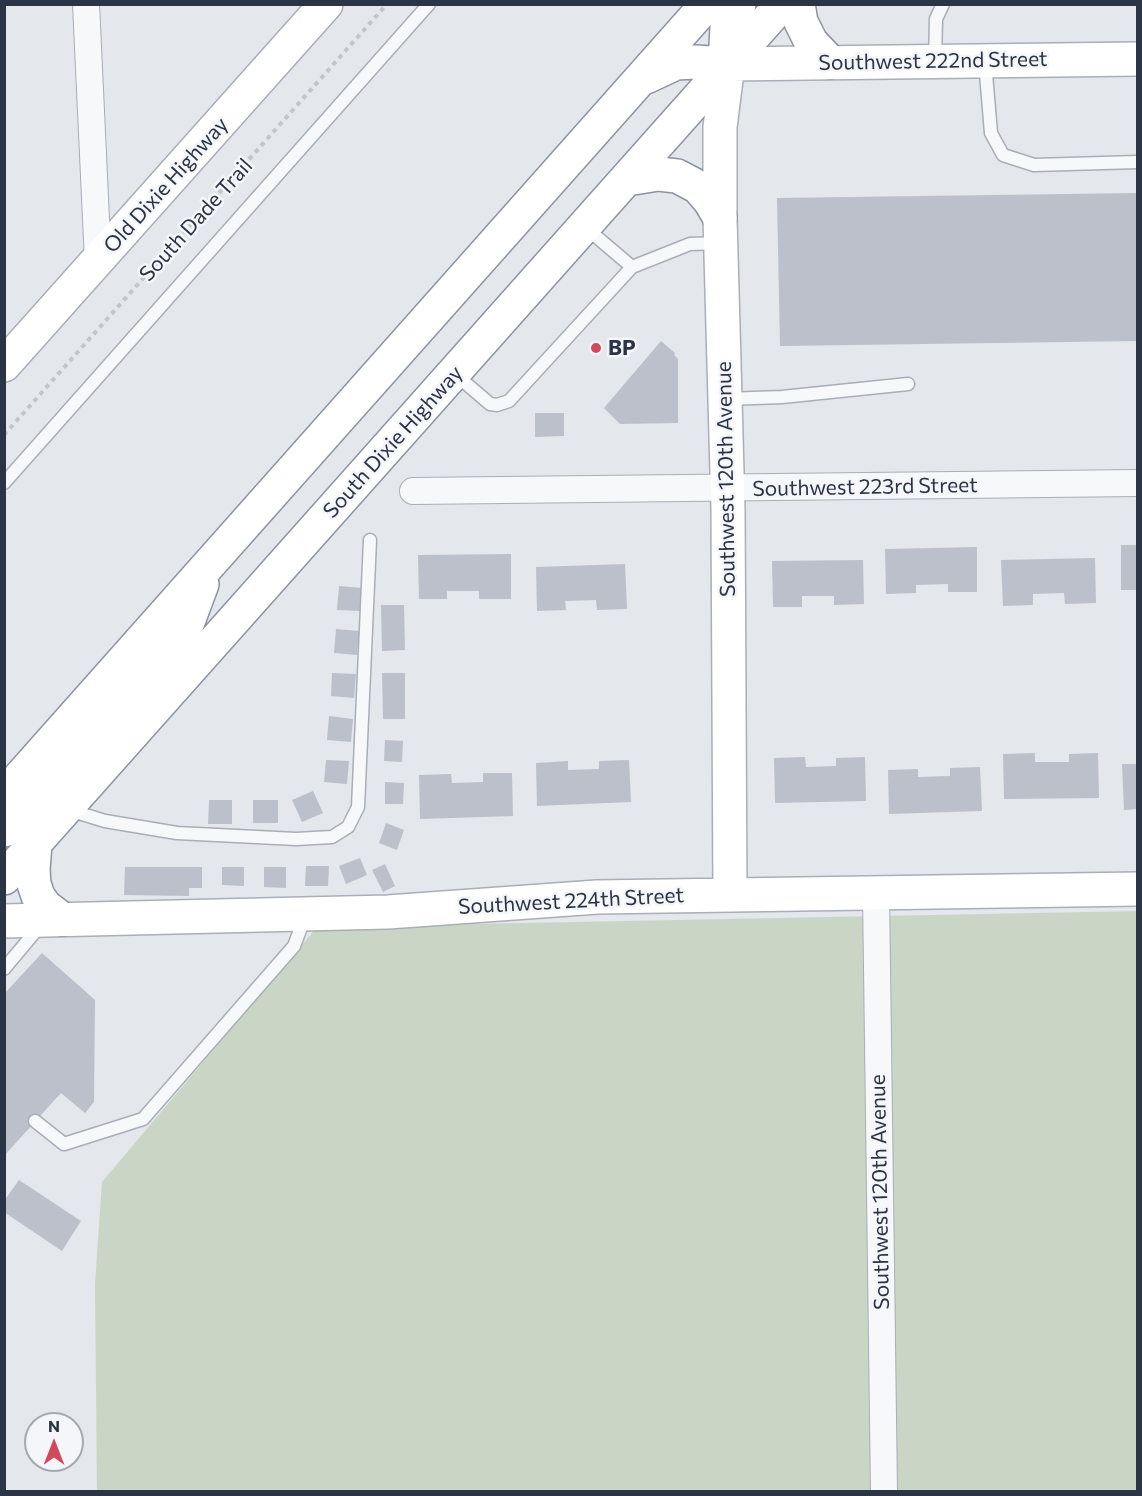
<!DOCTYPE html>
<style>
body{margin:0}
#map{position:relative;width:1142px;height:1496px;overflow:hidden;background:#e4e7ec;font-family:Commissioner,sans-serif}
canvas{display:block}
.frame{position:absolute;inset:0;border:6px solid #2b3445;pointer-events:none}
.north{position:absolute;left:24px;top:1412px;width:60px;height:60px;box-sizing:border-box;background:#f4f6f9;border:2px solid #a4a8b1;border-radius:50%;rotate:0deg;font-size:16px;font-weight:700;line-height:24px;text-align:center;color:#2b3445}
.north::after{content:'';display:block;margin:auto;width:21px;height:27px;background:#d1495b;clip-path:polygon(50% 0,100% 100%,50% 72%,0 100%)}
</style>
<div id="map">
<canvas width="1142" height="1496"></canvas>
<div class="frame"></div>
<div class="north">N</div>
</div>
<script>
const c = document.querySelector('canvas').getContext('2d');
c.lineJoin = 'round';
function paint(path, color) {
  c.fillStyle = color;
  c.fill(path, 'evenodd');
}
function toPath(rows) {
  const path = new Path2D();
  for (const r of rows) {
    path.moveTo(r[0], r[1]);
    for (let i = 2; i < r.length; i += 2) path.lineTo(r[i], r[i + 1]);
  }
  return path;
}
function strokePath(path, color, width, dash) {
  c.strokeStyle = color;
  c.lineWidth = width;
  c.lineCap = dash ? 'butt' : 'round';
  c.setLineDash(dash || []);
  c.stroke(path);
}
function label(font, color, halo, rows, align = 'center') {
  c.font = font + ' Commissioner,sans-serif';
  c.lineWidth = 5;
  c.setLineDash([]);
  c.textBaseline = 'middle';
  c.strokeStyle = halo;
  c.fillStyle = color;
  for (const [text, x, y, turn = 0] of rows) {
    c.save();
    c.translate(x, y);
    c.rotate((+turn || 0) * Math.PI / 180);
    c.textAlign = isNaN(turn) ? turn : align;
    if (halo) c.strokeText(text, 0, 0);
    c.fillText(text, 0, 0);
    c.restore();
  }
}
paint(toPath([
 [1137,911,1137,1491,97,1492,95,1284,102,1182,317,927]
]), '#c9d6c5');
paint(toPath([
 [1138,193,1138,341,780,346,777,198],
 [661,341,675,353,674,355,678,359,678,423,620,424,604,408],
 [535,413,564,413,564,436,535,437],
 [1121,545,1138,545,1138,590,1121,590],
 [977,547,977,592,948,592,948,584,916,585,916,593,886,594,885,549],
 [511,554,511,599,479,599,479,591,447,591,447,599,419,599,418,555],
 [1095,558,1096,603,1065,604,1064,593,1033,594,1033,605,1003,606,1001,560],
 [863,560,864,604,834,605,834,596,802,596,802,607,773,607,772,561],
 [625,564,627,609,597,610,596,600,565,601,566,610,537,611,536,567],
 [339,586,363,588,361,611,337,610],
 [381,605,404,605,405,650,382,651],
 [336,629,359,631,357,655,334,653],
 [332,673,356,674,354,698,331,696],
 [382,673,405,673,405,719,383,719],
 [329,716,353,719,351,742,327,740],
 [385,740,403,741,402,762,384,761],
 [1035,753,1035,762,1069,762,1069,754,1098,753,1099,798,1004,799,1003,754],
 [805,757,806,767,836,766,836,758,865,757,866,801,775,803,774,758],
 [326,760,349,761,347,784,324,782],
 [629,760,631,802,537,806,536,763,568,761,568,770,599,769,599,761],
 [1122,764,1138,764,1138,809,1124,810],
 [980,767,982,811,889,814,888,770,918,769,918,777,950,776,950,768],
 [483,773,512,773,513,816,420,819,419,775,451,774,452,783,483,782],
 [385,782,404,783,403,804,385,804],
 [313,791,323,813,302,822,292,800],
 [209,800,232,800,232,824,208,824],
 [253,800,278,800,278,823,253,823],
 [386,823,404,830,397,850,379,843],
 [360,858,367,875,346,884,339,866],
 [385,864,395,886,383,892,372,870],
 [306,866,329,866,328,886,305,886],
 [125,867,202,867,202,888,189,888,189,896,124,895],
 [222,867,244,867,244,886,222,885],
 [264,867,286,867,286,888,264,887],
 [42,953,95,1000,94,1102,85,1113,61,1093,4,1156,4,994],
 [19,1180,81,1221,62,1251,4,1212,4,1201]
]), '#bbc0ca');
const lane = toPath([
 [935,61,936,19,943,4],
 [985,62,991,133,1003,155,1034,165,1138,162],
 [585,227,632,267],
 [455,374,490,404,497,405,509,401,632,267,690,244,719,243],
 [726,399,782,397,908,384],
 [4,483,429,4],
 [69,810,105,821,177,833,296,839,332,837,348,827,358,807,370,540],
 [4,969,40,926],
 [35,1121,64,1144,143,1119,294,946,305,917]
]);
const street = toPath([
 [86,4,98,262],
 [413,491,1138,483],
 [876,893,884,1492]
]);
const secondary = toPath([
 [4,365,326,4],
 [730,895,728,509,720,218,720,127,728,64,1138,59],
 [4,921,388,912,597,897,1138,889]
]);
const highway = toPath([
 [798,4,801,22,811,42,830,62],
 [728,64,726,45,727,27,739,4],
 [646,77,676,63,695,62,728,64],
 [627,179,658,174,677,176,698,187,710,201,720,218],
 [4,795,707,4],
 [4,830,183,635,202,584],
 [35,844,33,870,34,884,38,896,45,906,62,919],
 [4,878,782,4]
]);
strokePath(lane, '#a9aeb7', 15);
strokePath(street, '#a9aeb7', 28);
strokePath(secondary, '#a9aeb7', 36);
strokePath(highway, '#8b94a3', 36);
strokePath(toPath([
 [4,435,387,4]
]), '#c2c5cb', 4, [4.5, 4.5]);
strokePath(lane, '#f7f8fa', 12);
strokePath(street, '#f7f8fa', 26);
strokePath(secondary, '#fff', 33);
strokePath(highway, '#fff', 33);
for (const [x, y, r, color] of [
 [596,348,6,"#d1495b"]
]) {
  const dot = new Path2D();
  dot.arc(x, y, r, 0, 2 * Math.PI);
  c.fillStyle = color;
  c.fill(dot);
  strokePath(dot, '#f4f6f9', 2);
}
label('21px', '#2b3445', '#f4f6f9', [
 ["Southwest 222nd Street",933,61,-1],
 ["Old Dixie Highway",166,185,-48],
 ["South Dade Trail",196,220,-48],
 ["South Dixie Highway",393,442,-48],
 ["Southwest 120th Avenue",726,479,-91],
 ["Southwest 223rd Street",865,487,-1],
 ["Southwest 224th Street",571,901,-3],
 ["Southwest 120th Avenue",880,1192,-91]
]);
label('bold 21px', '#2b3445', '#f4f6f9', [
 ["BP",608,348]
], 'left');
</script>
